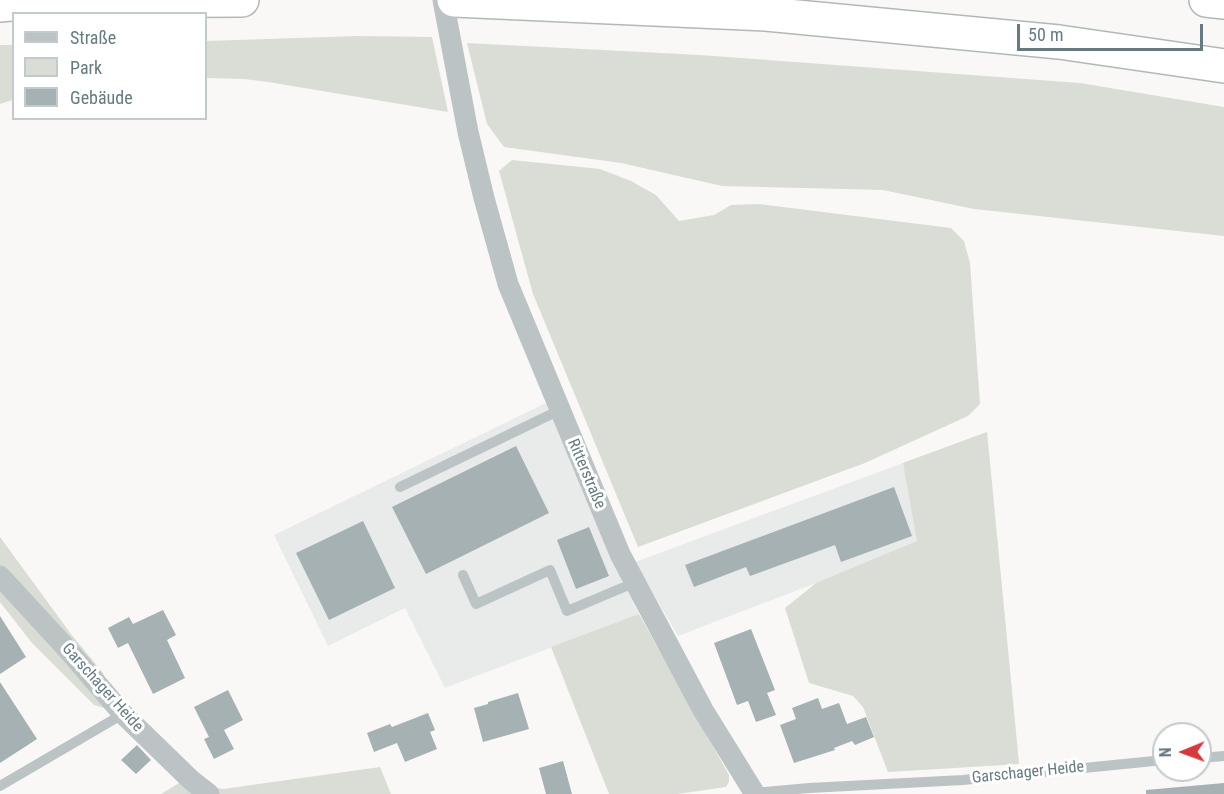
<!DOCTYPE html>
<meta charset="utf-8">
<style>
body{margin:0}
#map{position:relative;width:1224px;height:794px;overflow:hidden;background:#f9f8f6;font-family:"Roboto Condensed",sans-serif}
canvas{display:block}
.legend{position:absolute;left:12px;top:12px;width:195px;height:108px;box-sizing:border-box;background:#fff;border:2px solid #c2cacc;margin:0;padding:8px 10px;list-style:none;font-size:18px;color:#667a7f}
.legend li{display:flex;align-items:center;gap:12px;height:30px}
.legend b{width:30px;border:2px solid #c2cacc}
.north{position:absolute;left:1152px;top:722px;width:60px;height:60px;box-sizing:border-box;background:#fff;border:2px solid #c2cacc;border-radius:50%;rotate:269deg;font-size:16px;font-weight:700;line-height:24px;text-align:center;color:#667a7f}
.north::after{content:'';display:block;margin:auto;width:21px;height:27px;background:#d6393c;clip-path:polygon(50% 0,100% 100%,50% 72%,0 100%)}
.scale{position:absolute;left:1017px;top:24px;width:186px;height:27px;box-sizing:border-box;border:3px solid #667a7f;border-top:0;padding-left:8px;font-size:18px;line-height:21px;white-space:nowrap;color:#667a7f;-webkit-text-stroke:4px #fff;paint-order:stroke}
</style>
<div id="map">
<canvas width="1224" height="794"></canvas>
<ul class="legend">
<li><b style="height:8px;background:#bcc3c4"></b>Straße</li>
<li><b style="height:16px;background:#daddd6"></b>Park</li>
<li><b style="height:16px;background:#a5b1b3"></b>Gebäude</li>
</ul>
<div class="north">N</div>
<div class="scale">50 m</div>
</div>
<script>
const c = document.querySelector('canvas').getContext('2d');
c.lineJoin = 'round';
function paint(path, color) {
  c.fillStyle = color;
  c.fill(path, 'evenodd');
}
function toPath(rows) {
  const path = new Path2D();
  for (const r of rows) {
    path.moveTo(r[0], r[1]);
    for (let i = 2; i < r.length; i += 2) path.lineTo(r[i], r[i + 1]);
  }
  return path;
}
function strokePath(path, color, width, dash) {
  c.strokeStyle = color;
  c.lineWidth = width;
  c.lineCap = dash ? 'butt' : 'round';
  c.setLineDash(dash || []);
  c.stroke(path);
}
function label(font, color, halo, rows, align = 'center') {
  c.font = font + ' "Roboto Condensed",sans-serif';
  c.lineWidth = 6;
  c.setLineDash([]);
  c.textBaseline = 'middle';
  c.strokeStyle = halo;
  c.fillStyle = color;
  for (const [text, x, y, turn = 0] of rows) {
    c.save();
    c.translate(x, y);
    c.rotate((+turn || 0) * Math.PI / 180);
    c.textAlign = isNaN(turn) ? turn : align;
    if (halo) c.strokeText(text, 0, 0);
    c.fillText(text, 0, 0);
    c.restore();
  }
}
paint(toPath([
 [546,403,617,568,639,614,445,688,405,608,328,646,274,535],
 [987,432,1019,764,888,772,816,583,678,636,635,562]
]), '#e9eaea');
paint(toPath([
 [358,36,432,37,448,112,268,82,244,79,206,78,206,41],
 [467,43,700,55,1080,83,1224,107,1224,236,974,209,883,190,722,186,621,163,504,147,487,124],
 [0,45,14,45,13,100,0,104],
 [512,160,600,169,631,181,656,195,679,221,714,215,731,205,759,204,951,228,964,241,970,263,980,404,968,416,865,463,638,547,533,294,499,171],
 [987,432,1019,764,888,772,863,707,853,696,809,683,785,608,816,583,917,541,903,463],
 [0,537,71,634,103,673,114,711,94,705,32,643,0,602],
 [639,614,729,775,729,782,726,787,678,794,609,794,551,647],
 [380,767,391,794,161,794,179,783,223,789]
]), '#daddd6');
paint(toPath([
 [516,446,549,513,426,574,392,507],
 [894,487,912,536,841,562,835,545,750,576,746,567,694,587,685,565],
 [363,521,395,588,329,620,296,553],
 [589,527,609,576,576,589,557,540],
 [163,610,176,635,167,640,185,678,153,694,128,643,118,648,108,628,129,617,133,624],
 [0,616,26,657,0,674],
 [751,629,775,690,767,693,776,715,756,722,748,701,737,705,714,643],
 [0,682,37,739,0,763],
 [228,690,243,720,224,730,234,749,214,759,204,739,209,737,194,707],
 [518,693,529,729,483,742,474,708,488,704,488,702],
 [818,698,822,709,839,703,847,724,866,717,874,737,855,745,852,741,834,748,835,750,794,763,780,725,796,719,792,708],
 [428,713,435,730,430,732,437,749,405,762,397,743,374,752,367,733,390,724,392,727],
 [137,745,151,760,136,774,121,760],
 [563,761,572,794,546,794,539,768],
 [1224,783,1224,794,1146,794,1146,790]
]), '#a5b1b3');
const motorway = toPath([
 [454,0,766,14,1059,42,1224,66],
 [1206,0,1224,2],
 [0,5,43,1,242,0]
]);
strokePath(motorway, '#b2b8ba', 36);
strokePath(toPath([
 [400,487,560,410],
 [463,575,476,604,550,570,567,611,636,582],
 [1200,758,1224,756],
 [0,786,123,714],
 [754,793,809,788,963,780,1164,760]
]), '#bcc3c4', 10);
strokePath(toPath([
 [443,0,468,132,484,198,508,284,620,554,703,710,755,794],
 [0,576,69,651,123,714,191,780,209,794]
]), '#bcc3c4', 21);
strokePath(motorway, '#fff', 33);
label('16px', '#667a7f', '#fff', [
 ["Ritterstraße",586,474,67],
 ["Garschager Heide",102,688,48],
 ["Garschager Heide",1028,773,-6]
]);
</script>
